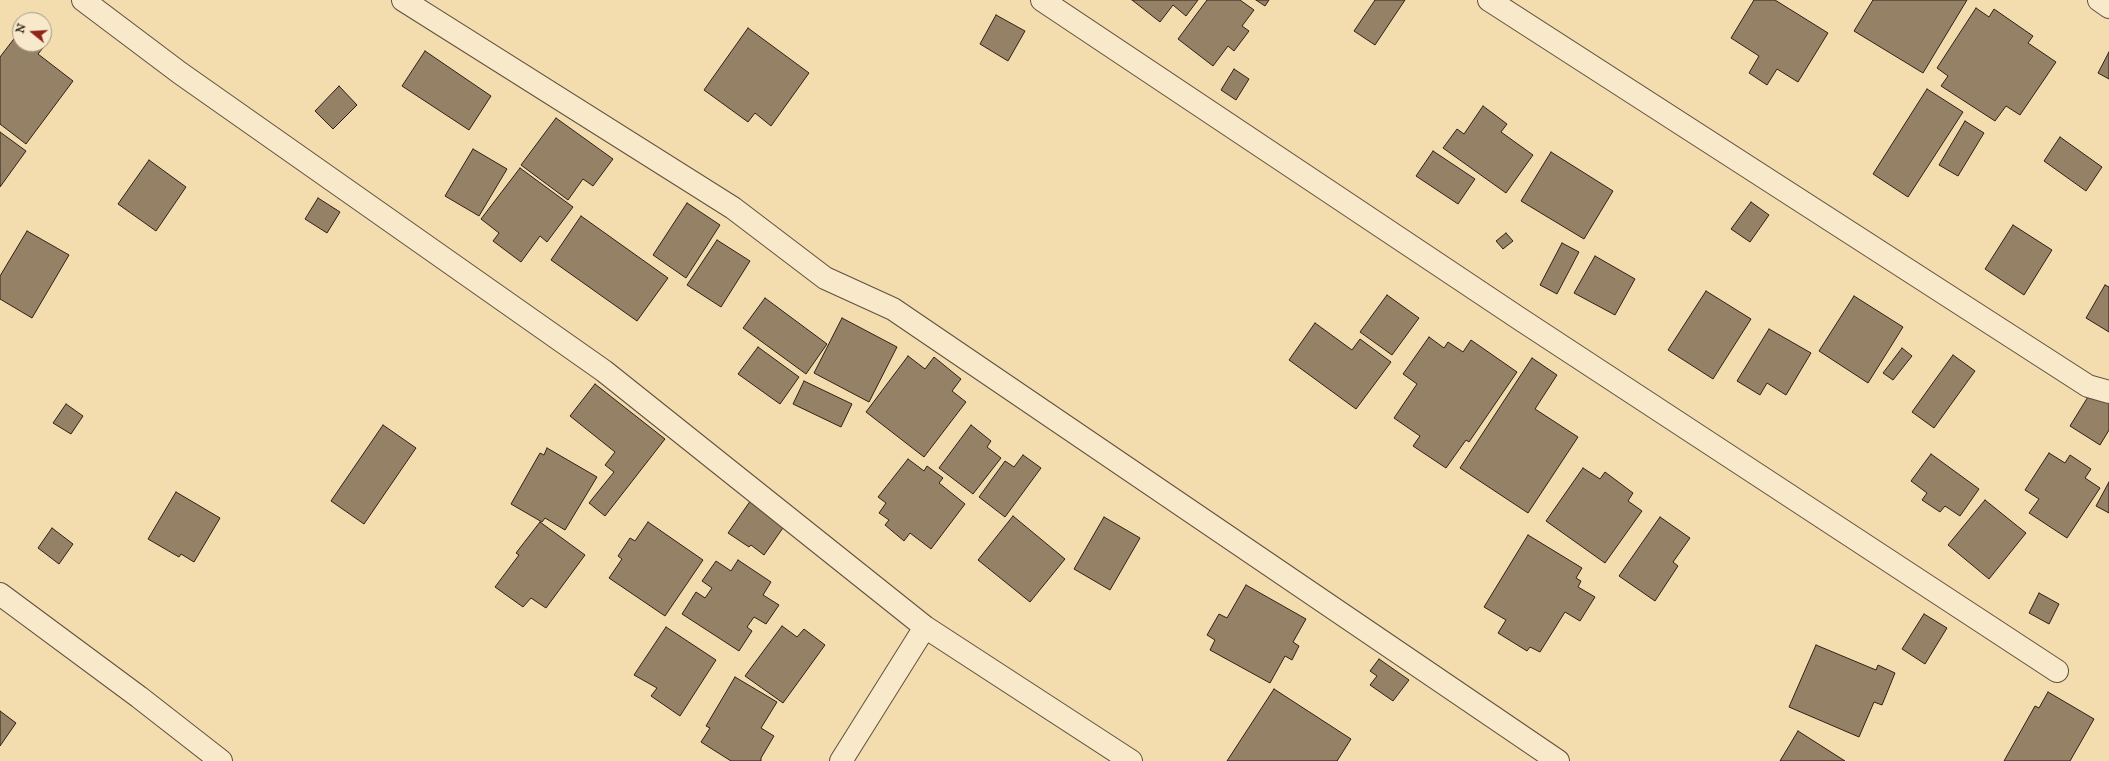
<!DOCTYPE html>
<style>
body{margin:0}
#map{position:relative;width:2109px;height:761px;overflow:hidden;background:#f3ddae;font-family:"IM FELL Great Primer",serif}
canvas{display:block}
.north{position:absolute;left:12px;top:12px;width:40px;height:40px;box-sizing:border-box;background:#f7e9ca;border:1px solid #a79983;border-radius:50%;rotate:288deg;font-size:11px;font-weight:700;line-height:16px;text-align:center;color:#302019}
.north::after{content:'';display:block;margin:auto;width:14px;height:18px;background:#8f2418;clip-path:polygon(50% 0,100% 100%,50% 72%,0 100%)}
</style>
<div id="map">
<canvas width="2109" height="761"></canvas>
<div class="north">N</div>
</div>
<script>
const c = document.querySelector('canvas').getContext('2d');
c.lineJoin = 'round';
function paint(path, color) {
  c.fillStyle = color;
  c.fill(path, 'evenodd');
}
function toPath(rows) {
  const path = new Path2D();
  for (const r of rows) {
    path.moveTo(r[0], r[1]);
    for (let i = 2; i < r.length; i += 2) path.lineTo(r[i], r[i + 1]);
  }
  return path;
}
function strokePath(path, color, width, dash) {
  c.strokeStyle = color;
  c.lineWidth = width;
  c.lineCap = dash ? 'butt' : 'round';
  c.setLineDash(dash || []);
  c.stroke(path);
}
const building = toPath([
 [1132,0,1198,0,1186,16,1173,5,1160,22,1132,0],
 [1207,0,1240,0,1254,10,1242,26,1249,31,1234,51,1228,46,1213,66,1178,39,1207,0],
 [1256,0,1269,0,1265,6,1256,0],
 [1375,0,1405,0,1375,45,1354,31,1375,0],
 [1754,0,1775,0,1828,33,1798,82,1777,69,1767,85,1749,73,1759,56,1731,38,1754,0],
 [1873,0,1967,0,1923,73,1854,31,1873,0],
 [1976,8,1989,17,1994,9,2033,36,2028,43,2056,62,2020,115,2006,106,1995,121,1941,86,1948,76,1937,68,1976,8],
 [996,15,1025,31,1008,61,980,44,996,15],
 [748,28,809,73,771,126,755,113,748,122,704,90,748,28],
 [20,31,20,44,44,43,46,44,38,54,73,81,26,144,0,124,0,57,20,31],
 [425,51,491,96,469,130,402,86,425,51],
 [2109,52,2109,79,2098,73,2109,52],
 [1234,69,1249,79,1236,100,1221,90,1234,69],
 [339,86,357,105,333,129,315,111,339,86],
 [1927,89,1963,112,1908,197,1873,174,1927,89],
 [1483,106,1507,124,1501,132,1533,155,1506,193,1443,148,1457,129,1464,134,1483,106],
 [556,118,613,159,593,186,583,179,568,200,521,165,556,118],
 [1965,121,1984,133,1958,176,1939,165,1965,121],
 [0,132,26,151,0,187,0,132],
 [2060,137,2102,167,2086,191,2044,161,2060,137],
 [473,149,507,169,479,216,445,196,473,149],
 [1433,151,1475,179,1458,204,1416,176,1433,151],
 [1551,152,1613,191,1584,239,1521,201,1551,152],
 [149,160,186,187,156,231,118,204,149,160],
 [520,168,573,207,547,242,540,236,521,262,493,241,499,233,481,219,520,168],
 [318,198,340,212,327,233,305,219,318,198],
 [1751,202,1769,215,1750,242,1731,229,1751,202],
 [687,203,720,225,686,278,653,255,687,203],
 [581,216,668,278,637,321,551,260,581,216],
 [2013,225,2052,250,2024,295,1985,269,2013,225],
 [27,231,69,255,32,318,0,299,0,276,27,231],
 [1506,233,1513,241,1503,249,1496,241,1506,233],
 [717,240,750,261,721,307,687,285,717,240],
 [1562,243,1579,252,1557,294,1540,285,1562,243],
 [1595,256,1635,279,1615,315,1574,293,1595,256],
 [2105,285,2109,287,2109,332,2086,318,2105,285],
 [1706,291,1751,319,1713,379,1668,350,1706,291],
 [1387,295,1419,318,1392,355,1360,332,1387,295],
 [1854,296,1903,327,1868,383,1819,351,1854,296],
 [765,298,827,344,806,374,743,328,765,298],
 [842,318,897,347,869,402,814,373,842,318],
 [1315,323,1352,350,1360,339,1391,362,1356,409,1289,360,1315,323],
 [1769,329,1811,353,1786,395,1767,383,1760,395,1737,381,1769,329],
 [1429,337,1444,348,1448,342,1463,352,1471,340,1517,372,1469,442,1466,440,1446,468,1413,446,1420,436,1394,418,1417,384,1403,374,1429,337],
 [758,347,799,377,780,404,738,374,758,347],
 [1902,348,1912,356,1893,380,1883,373,1902,348],
 [1953,355,1975,371,1934,428,1912,412,1953,355],
 [908,356,925,369,934,357,961,379,952,391,966,402,924,457,866,412,908,356],
 [1532,358,1557,375,1535,409,1578,437,1528,513,1460,468,1532,358],
 [804,381,852,404,841,427,793,404,804,381],
 [595,384,665,439,605,516,589,503,614,472,605,465,615,452,570,416,595,384],
 [2091,392,2109,403,2109,430,2100,445,2070,426,2091,392],
 [66,404,83,416,71,434,53,423,66,404],
 [383,425,416,448,364,524,331,501,383,425],
 [971,425,991,441,987,447,1001,458,973,494,939,468,971,425],
 [547,448,597,477,565,530,545,518,542,522,511,504,540,453,544,455,547,448],
 [2049,453,2065,463,2070,455,2091,469,2085,478,2100,488,2067,538,2029,513,2039,499,2025,490,2049,453],
 [1931,454,1979,489,1960,516,1945,506,1940,512,1922,500,1927,493,1911,481,1931,454],
 [1023,455,1041,468,1005,517,979,497,1005,461,1014,467,1023,455],
 [908,459,924,471,927,466,943,478,939,483,965,504,931,549,910,533,904,541,885,525,889,520,879,513,886,503,878,497,908,459],
 [1583,468,1600,479,1605,472,1633,493,1628,501,1642,511,1605,563,1546,521,1583,468],
 [2109,482,2109,513,2096,506,2109,482],
 [176,492,220,518,194,562,181,554,179,557,148,539,176,492],
 [751,500,785,525,764,555,751,545,749,547,728,533,751,500],
 [1985,500,2026,533,1989,579,1948,545,1985,500],
 [1013,516,1065,559,1030,602,978,560,1013,516],
 [1104,517,1140,538,1110,590,1074,569,1104,517],
 [1660,517,1690,538,1673,562,1678,566,1655,601,1619,576,1660,517],
 [540,522,585,555,546,608,531,598,523,607,495,587,519,555,516,553,540,522],
 [648,522,703,560,665,616,609,578,622,559,618,556,630,538,635,541,648,522],
 [52,528,73,544,59,564,38,548,52,528],
 [1528,535,1582,568,1576,578,1581,581,1578,587,1595,597,1580,621,1565,612,1540,652,1530,647,1527,651,1498,633,1506,620,1484,607,1528,535],
 [738,560,771,582,763,595,779,605,766,624,754,617,747,627,752,631,739,651,682,614,696,592,705,598,712,588,702,581,716,561,731,571,738,560],
 [1246,585,1306,619,1293,642,1299,646,1292,660,1285,656,1270,683,1210,650,1215,640,1207,635,1219,614,1227,618,1246,585],
 [2039,593,2059,604,2049,624,2029,613,2039,593],
 [1924,614,1947,628,1925,664,1902,649,1924,614],
 [782,626,797,637,804,629,825,645,783,703,745,676,782,626],
 [666,627,716,660,680,716,651,696,657,688,634,675,666,627],
 [1816,645,1876,670,1878,665,1895,673,1882,705,1874,702,1859,737,1789,707,1816,645],
 [1379,659,1409,680,1393,701,1370,685,1377,676,1370,671,1379,659],
 [735,677,777,702,761,728,774,736,761,758,761,761,731,761,701,742,710,728,706,726,735,677],
 [1274,689,1351,739,1337,761,1227,761,1274,689],
 [2048,692,2094,719,2070,761,2004,761,2035,706,2039,708,2048,692],
 [0,711,16,723,0,746,0,711],
 [1798,731,1845,761,1780,761,1798,731]
]);
paint(building, '#958266');
strokePath(building, '#302019', 1);
const minor = toPath([
 [83,0,180,73,604,371,925,627],
 [403,0,733,208,825,278,893,309,1558,761],
 [1042,0,1520,319,2057,671],
 [1489,0,2088,386,2109,392],
 [2099,0,2109,7],
 [0,594,139,697,221,761],
 [841,761,925,627,1131,761]
]);
strokePath(minor, '#614f3e', 24);
strokePath(minor, '#f7e9ca', 22);
</script>
